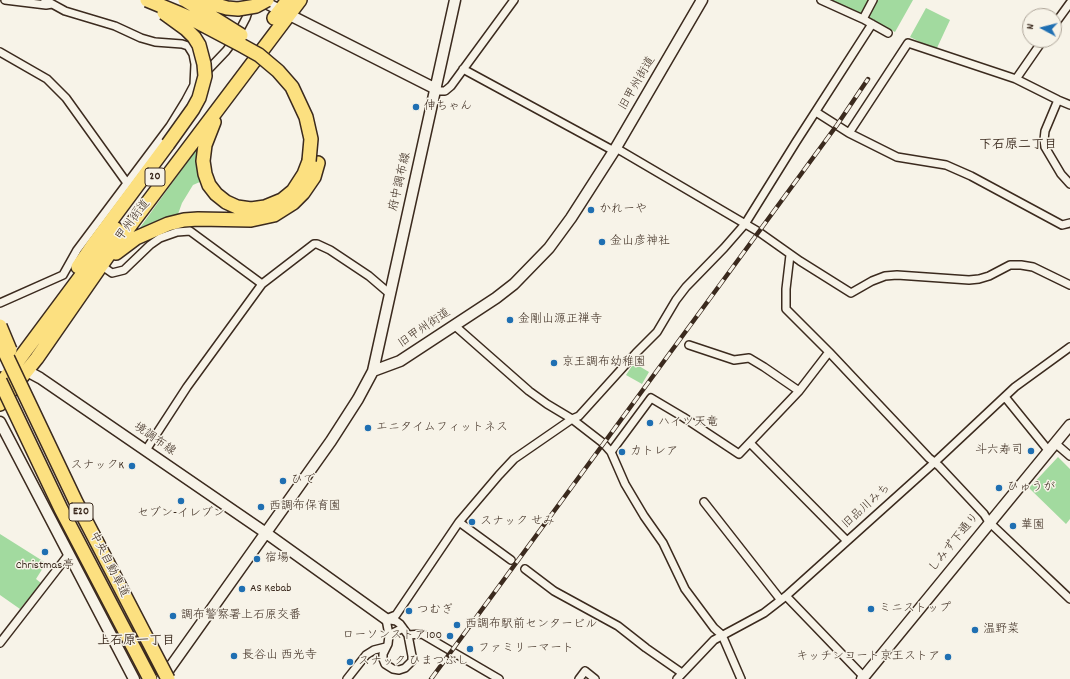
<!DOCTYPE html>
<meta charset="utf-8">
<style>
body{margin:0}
#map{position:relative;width:1070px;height:679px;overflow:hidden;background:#f7f3e8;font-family:Dekko,sans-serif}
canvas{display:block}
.north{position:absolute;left:1022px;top:8px;width:40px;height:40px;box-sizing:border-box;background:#f7f3e8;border:1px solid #aca397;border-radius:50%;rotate:277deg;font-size:11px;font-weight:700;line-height:16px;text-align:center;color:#3b2a1e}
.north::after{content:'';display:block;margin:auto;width:14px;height:18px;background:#1f6fb2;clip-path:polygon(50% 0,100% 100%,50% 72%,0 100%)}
</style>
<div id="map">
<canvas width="1070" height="679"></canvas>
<div class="north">N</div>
</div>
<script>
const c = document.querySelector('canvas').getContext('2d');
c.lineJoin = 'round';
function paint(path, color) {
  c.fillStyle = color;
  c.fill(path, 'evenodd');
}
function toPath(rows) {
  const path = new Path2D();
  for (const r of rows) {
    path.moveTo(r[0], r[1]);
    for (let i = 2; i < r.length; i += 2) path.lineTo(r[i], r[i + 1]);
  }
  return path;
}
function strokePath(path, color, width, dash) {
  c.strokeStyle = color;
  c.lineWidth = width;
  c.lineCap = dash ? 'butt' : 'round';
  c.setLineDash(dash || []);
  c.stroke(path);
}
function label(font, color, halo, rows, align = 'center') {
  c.font = font + ' Dekko,"Klee One",sans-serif';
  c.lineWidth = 3;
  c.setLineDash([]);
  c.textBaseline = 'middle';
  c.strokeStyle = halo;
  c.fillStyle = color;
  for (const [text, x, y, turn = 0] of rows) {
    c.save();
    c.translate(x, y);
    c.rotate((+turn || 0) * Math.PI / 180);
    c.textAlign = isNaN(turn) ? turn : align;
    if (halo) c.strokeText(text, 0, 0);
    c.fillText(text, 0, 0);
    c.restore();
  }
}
paint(toPath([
 [831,0,870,0,862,16],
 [878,0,913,0,895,32,868,18],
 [926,8,950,20,936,50,910,37],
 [198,147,202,181,193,185,182,203,177,217,146,226,140,230,139,229],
 [634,363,649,372,642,384,626,375],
 [1058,457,1070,469,1070,519,1066,524,1029,488],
 [0,534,46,563,36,579,41,583,20,609,0,595]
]), '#a2da9f');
const street = toPath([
 [5,0,46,5,52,4],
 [821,0,863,19],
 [873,0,863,19,888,33],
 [1054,25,1070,3],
 [1043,40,1016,79,1058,100,1070,105],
 [0,52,47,79,66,98,127,183],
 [463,69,614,151],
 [205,73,226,51,235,39,246,18,252,0],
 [436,89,440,91,445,91,451,86,514,0],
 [1058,100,1045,131,1044,140,1045,147,1061,174,1070,184],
 [816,112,849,133,897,157,946,165,971,176,1062,225,1070,223],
 [849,133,908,43,1016,79],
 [616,148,759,232,800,261,851,293,872,281,885,276,897,275,969,280,979,279,989,276,1010,265,1021,265,1033,267,1070,285],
 [790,255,786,289,786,309,829,352,929,458,939,466,984,514,989,522,1070,599],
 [102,266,112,273,124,270,150,245,160,238,177,232,190,231,262,284],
 [0,303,63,275,77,250,170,126,186,100,194,85,195,64,193,54,188,46,182,44,155,42,141,38,115,26,65,11,45,0],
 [454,325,529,391,547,404,572,419,603,443,611,452,625,484,644,516,663,543,685,589,714,628,722,635,741,679],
 [689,345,734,360,749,358,764,367,799,391],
 [1005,397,1048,450],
 [750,443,847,541],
 [1055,443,1070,456],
 [146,450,187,387,262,284,314,244,317,244,330,250,369,276,390,294],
 [611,452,651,398,683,417,739,454,799,391,829,352],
 [704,502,780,599],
 [459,522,511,560],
 [525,569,554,591,618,626,646,648,682,673],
 [786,596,864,677],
 [386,619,396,615,459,522,499,475,514,459,572,419,579,416,636,353,657,332,676,300,686,287,724,248,745,224,796,142,872,24],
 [386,619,396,621,400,624,408,635,412,656,412,661,405,668,399,670,393,669,385,664,383,659,383,654,388,644,389,635,386,619],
 [389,635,403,628],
 [408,635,422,634,499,679],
 [0,643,69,554],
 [347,679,366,655,374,650,386,647],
 [579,679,585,671,595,679],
 [677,679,714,640,764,613,786,596,935,462,1015,387,1070,347]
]);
const secondary = toPath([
 [260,0,436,89],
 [0,366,27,371,40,378,266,533,386,619],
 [373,371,400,361,496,298,514,284,549,248,571,218,614,151,702,0],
 [0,422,134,679],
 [162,679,331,441,358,399,373,371,455,0],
 [862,679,1070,425]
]);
const highway = toPath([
 [274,18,288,0],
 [214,122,205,145,203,161,205,174,209,185,216,194,226,202,237,207,251,209,265,207,282,200,293,191,304,174,309,161],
 [116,253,136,238,168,224,184,220,198,219,251,220,274,215,293,203,303,193,314,177,318,163],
 [78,267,93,245,168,144],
 [0,385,116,229],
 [0,404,37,358,114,247,300,0]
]);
strokePath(street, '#3b2a1e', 10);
strokePath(secondary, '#3b2a1e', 13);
strokePath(highway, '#3b2a1e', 16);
strokePath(street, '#f7f3e8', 7);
strokePath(secondary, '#f7f3e8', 10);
strokePath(highway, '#fce080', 13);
const rail = toPath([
 [431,679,837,125,868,79]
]);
strokePath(rail, '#3b2a1e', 4.5);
strokePath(rail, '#f7f3e8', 3, [9]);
const highwayBridge = toPath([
 [147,0,188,17,241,45,259,55,278,71,292,87,306,117,311,139,309,161],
 [185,0,241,35],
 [199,0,227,8,238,9,256,6,267,0],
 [164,13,186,29,194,37,199,45,204,64,205,76,199,98,193,109,168,144],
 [0,326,10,350],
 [0,342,76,502,168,679],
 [0,381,61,509,150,679]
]);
strokePath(highwayBridge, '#3b2a1e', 16, []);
strokePath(highwayBridge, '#fce080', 13);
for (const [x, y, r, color] of [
 [416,107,4,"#1f6fb2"],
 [591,210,4,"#1f6fb2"],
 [602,242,4,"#1f6fb2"],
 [510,320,4,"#1f6fb2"],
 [554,363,4,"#1f6fb2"],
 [650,423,4,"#1f6fb2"],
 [368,428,4,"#1f6fb2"],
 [1031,451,4,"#1f6fb2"],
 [622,452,4,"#1f6fb2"],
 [132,466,4,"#1f6fb2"],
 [283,481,4,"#1f6fb2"],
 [999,488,4,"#1f6fb2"],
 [181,501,4,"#1f6fb2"],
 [261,507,4,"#1f6fb2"],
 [472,522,4,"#1f6fb2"],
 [1013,526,4,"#1f6fb2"],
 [45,552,4,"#1f6fb2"],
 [257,559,4,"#1f6fb2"],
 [242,589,4,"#1f6fb2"],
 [871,609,4,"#1f6fb2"],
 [409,611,4,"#1f6fb2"],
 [173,616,4,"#1f6fb2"],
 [457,625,4,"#1f6fb2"],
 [975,630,4,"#1f6fb2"],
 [450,636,4,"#1f6fb2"],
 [470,649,4,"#1f6fb2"],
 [234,656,4,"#1f6fb2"],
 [948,657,4,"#1f6fb2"],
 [350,662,4,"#1f6fb2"]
]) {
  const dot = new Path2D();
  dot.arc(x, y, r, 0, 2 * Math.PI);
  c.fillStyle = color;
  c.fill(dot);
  strokePath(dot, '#f7f3e8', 1.5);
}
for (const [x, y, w] of [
 [155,177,20],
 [81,512,24]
]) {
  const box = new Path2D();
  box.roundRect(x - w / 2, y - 9, w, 18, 3);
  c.fillStyle = '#f7f3e8';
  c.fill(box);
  strokePath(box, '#3b2a1e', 1);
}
label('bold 11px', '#3b2a1e', null, [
 ["20",155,177],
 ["E20",81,512]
]);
label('12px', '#3b2a1e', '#f7f3e8', [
 ["旧甲州街道",638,84,-60],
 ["府中調布線",401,182,-77],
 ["甲州街道",134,221,-53],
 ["旧甲州街道",425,329,-34],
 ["境調布線",154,440,35],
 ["旧品川みち",867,507,-42],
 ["しみず下通り",955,543,-51],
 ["中央自動車道",108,565,63]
]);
label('12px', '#3b2a1e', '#f7f3e8', [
 ["伸ちゃん",424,107],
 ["かれーや",599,210],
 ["金山彦神社",610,242],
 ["金剛山源正禅寺",518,320],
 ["京王調布幼稚園",562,363],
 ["ハイツ天竜",658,423],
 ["エニタイムフィットネス",376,428],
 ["斗六寿司",1023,451,"right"],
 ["カトレア",630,452],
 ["スナックK",124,466,"right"],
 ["ひで",291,481],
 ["ひゅうが",1007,488],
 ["西調布保育園",269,507],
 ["セブン-イレブン",181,514,"center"],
 ["スナック せみ",480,522],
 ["華園",1021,526],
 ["宿場",265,559],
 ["Christmas亭",45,566,"center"],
 ["AS Kebab",250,589],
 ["ミニストップ",879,609],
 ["つむぎ",417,611],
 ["調布警察署上石原交番",181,616],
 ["西調布駅前センタービル",465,625],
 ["温野菜",983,630],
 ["ローソンストア100",442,636,"right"],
 ["ファミリーマート",478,649],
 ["長谷山 西光寺",242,656],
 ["キッチンコート京王ストア",940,657,"right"],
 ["スナック ひまつぶし",358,662]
], 'left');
label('bold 13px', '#3b2a1e', '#f7f3e8', [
 ["下石原二丁目",1018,146],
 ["上石原一丁目",136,642]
]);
</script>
